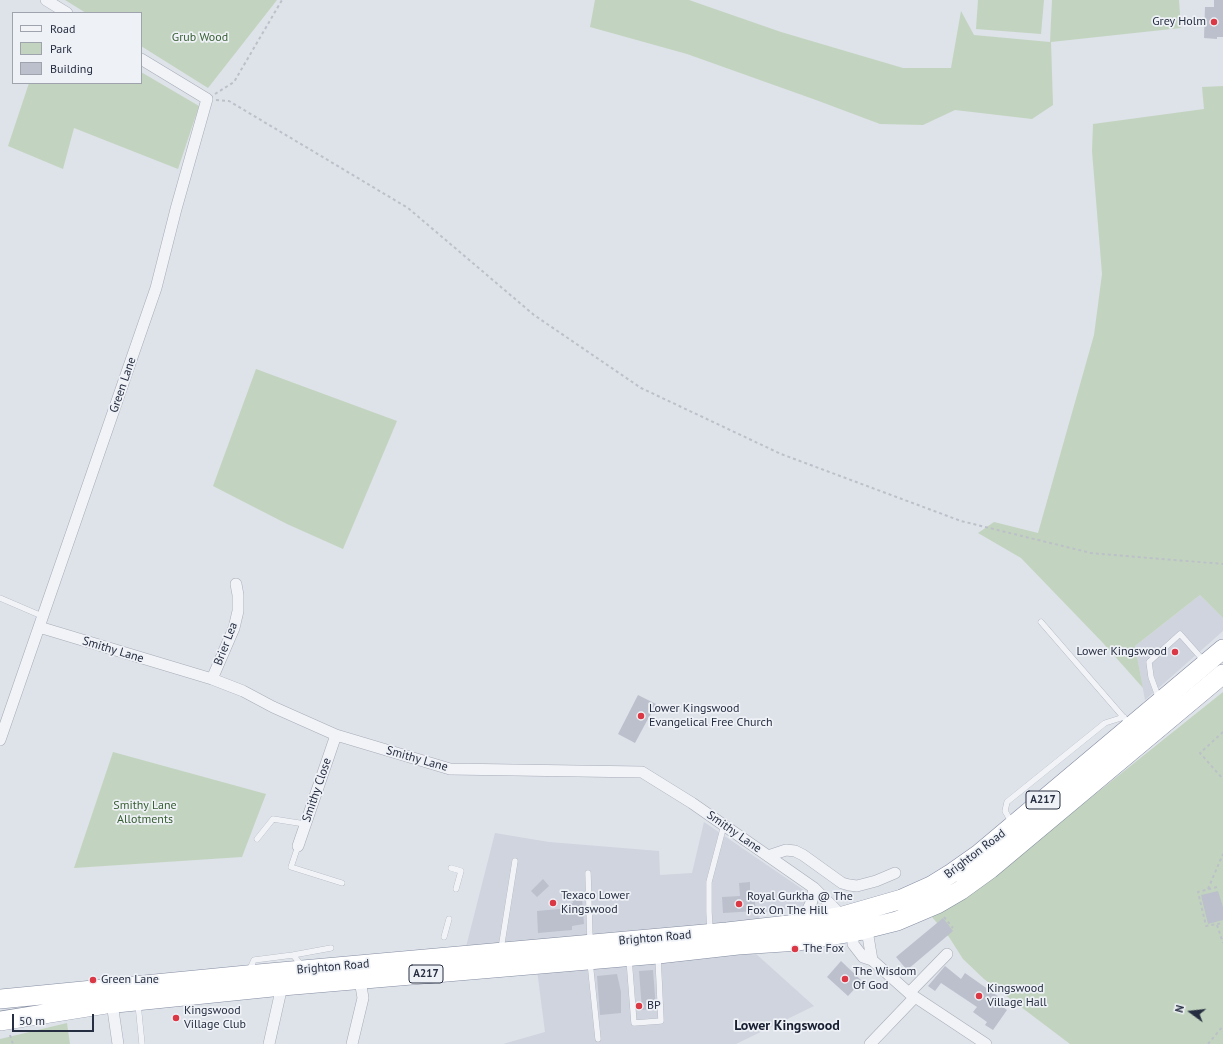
<!DOCTYPE html>
<style>
body{margin:0}
#map{position:relative;width:1223px;height:1044px;overflow:hidden;background:#dee2e9;font-family:"PT Sans",sans-serif}
canvas{display:block}
.legend{position:absolute;left:12px;top:12px;width:130px;height:72px;box-sizing:border-box;background:#eef1f6;border:1px solid #9ea3ae;margin:0;padding:5px 7px;list-style:none;font-size:12px;color:#262e41}
.legend li{display:flex;align-items:center;gap:8px;height:20px}
.legend b{width:20px;border:1px solid #9ea3ae}
.north{position:absolute;left:1171px;top:992px;width:40px;height:40px;-webkit-text-stroke:3px #eef1f6;paint-order:stroke;rotate:285deg;font-size:11px;font-weight:700;line-height:16px;text-align:center;color:#262e41}
.north::after{content:'';display:block;margin:auto;width:14px;height:18px;background:#262e41;clip-path:polygon(50% 0,100% 100%,50% 72%,0 100%)}
.scale{position:absolute;left:12px;top:1014px;width:82px;height:18px;box-sizing:border-box;border:2px solid #262e41;border-top:0;padding-left:5px;font-size:12px;line-height:14px;white-space:nowrap;color:#262e41;-webkit-text-stroke:3px #eef1f6;paint-order:stroke}
</style>
<div id="map">
<canvas width="1223" height="1044"></canvas>
<ul class="legend">
<li><b style="height:5px;background:#f1f3f7"></b>Road</li>
<li><b style="height:11px;background:#c2d4bf"></b>Park</li>
<li><b style="height:11px;background:#bbc0cc"></b>Building</li>
</ul>
<div class="north">N</div>
<div class="scale">50 m</div>
</div>
<script>
const c = document.querySelector('canvas').getContext('2d');
c.lineJoin = 'round';
function paint(path, color) {
  c.fillStyle = color;
  c.fill(path, 'evenodd');
}
function toPath(rows) {
  const path = new Path2D();
  for (const r of rows) {
    path.moveTo(r[0], r[1]);
    for (let i = 2; i < r.length; i += 2) path.lineTo(r[i], r[i + 1]);
  }
  return path;
}
function strokePath(path, color, width, dash) {
  c.strokeStyle = color;
  c.lineWidth = width;
  c.lineCap = dash ? 'butt' : 'round';
  c.setLineDash(dash || []);
  c.stroke(path);
}
function label(font, color, halo, rows, align = 'center') {
  c.font = font + ' "PT Sans",sans-serif';
  c.lineWidth = 3.5;
  c.setLineDash([]);
  c.textBaseline = 'middle';
  c.strokeStyle = halo;
  c.fillStyle = color;
  for (const [text, x, y, turn = 0] of rows) {
    c.save();
    c.translate(x, y);
    c.rotate((+turn || 0) * Math.PI / 180);
    c.textAlign = isNaN(turn) ? turn : align;
    if (halo) c.strokeText(text, 0, 0);
    c.fillText(text, 0, 0);
    c.restore();
  }
}
paint(toPath([
 [1200,595,1223,618,1223,631,1145,700,1135,646],
 [704,822,805,891,807,898,803,906,760,913,755,953,814,1006,736,1044,503,1044,545,1032,537,970,466,947,495,833,549,842,659,851,660,875,692,873]
]), '#d0d4de');
paint(toPath([
 [65,0,277,0,208,88,141,46,141,13,86,13],
 [595,0,689,0,781,32,903,68,951,68,961,11,974,35,1050,42,1052,0,1179,0,1181,28,1051,42,1053,105,1032,119,955,110,923,125,880,124,816,100,687,54,590,27],
 [978,0,1044,0,1041,34,976,29],
 [141,72,199,106,178,169,74,128,63,169,8,146,29,83,141,83],
 [1223,86,1223,618,1200,595,1135,646,1143,688,1103,643,1021,558,978,533,994,522,1038,533,1094,335,1102,274,1092,151,1093,124,1204,109,1202,87],
 [256,369,397,421,343,549,287,524,213,486],
 [1223,692,1223,1044,1070,1044,984,979,963,959,949,937,932,917,1024,851],
 [113,752,266,794,242,857,74,868],
 [67,1023,70,1044,0,1044,0,1039]
]), '#c2d4bf');
paint(toPath([
 [1214,0,1223,0,1223,37,1217,37,1217,39,1204,38,1205,7,1214,7],
 [638,695,656,704,635,743,618,734],
 [543,879,549,886,537,897,531,891],
 [750,882,750,895,754,894,756,911,723,913,722,897,740,896,739,883],
 [1218,891,1223,907,1223,920,1208,924,1201,895],
 [582,898,584,924,572,926,572,930,538,933,537,911,570,908,570,904,573,903,572,899],
 [943,918,953,931,907,970,896,957],
 [841,961,862,981,848,996,827,977],
 [945,966,961,979,965,973,999,997,996,1002,1007,1010,993,1030,985,1025,987,1022,973,1012,977,1007,941,983,935,991,928,986],
 [653,970,656,1009,642,1010,639,971],
 [617,974,621,992,621,1013,600,1015,597,976]
]), '#bbc0cc');
const service = toPath([
 [0,598,42,616],
 [1041,622,1125,719],
 [1159,699,1151,677,1149,662,1180,634,1204,661],
 [1012,823,1005,811,1007,802,1105,723,1124,717],
 [257,839,273,819,305,824],
 [298,846,291,867,342,883],
 [451,868,461,871,456,889],
 [588,873,590,941],
 [710,931,709,912,709,882,724,825],
 [444,937,449,919],
 [501,949,515,861],
 [293,955,331,948],
 [629,959,634,1023,661,1021,658,957],
 [590,962,598,1039],
 [249,971,254,960,293,955,303,967],
 [138,1004,142,1044]
]);
const minor = toPath([
 [46,0,67,13],
 [39,627,212,679,243,691,273,707,336,735,450,769,642,772,692,803,814,888,844,918],
 [212,679,234,628,238,611,238,595,236,584],
 [0,740,156,288,176,209,207,99,141,59],
 [298,846,336,735],
 [768,856,786,850,795,851,803,855,842,883,849,885,857,886,876,881,895,873],
 [797,924,808,909,812,901,814,888],
 [853,932,853,944,863,957,872,960,909,993,986,1044],
 [856,932,868,936,872,960],
 [909,993,947,954],
 [112,1003,118,1044],
 [269,1044,282,986],
 [352,1044,363,998,360,980],
 [870,1044,915,997]
]);
const trunk = toPath([
 [0,999,247,975,727,932,797,924,843,916,902,899,931,886,952,873,979,854,1223,649],
 [0,1021,106,1004,282,986,658,954,738,945,799,941,853,932,897,921,937,904,961,890,990,869,1223,674]
]);
strokePath(service, '#a7acb7', 6);
strokePath(minor, '#a7acb7', 12);
strokePath(trunk, '#848da1', 20);
strokePath(toPath([
 [215,94,234,82,282,0],
 [216,100,229,101,408,208,534,315,641,388,781,454,961,521,1091,553,1223,564],
 [1223,732,1200,753,1223,779],
 [1217,887,1198,892,1206,926,1223,923],
 [1208,889,1223,854],
 [944,917,953,928],
 [1217,925,1223,943],
 [10,1035,13,1044],
 [1208,1044,1223,1026]
]), '#bcc0c8', 2, [3, 3]);
strokePath(service, '#f1f3f7', 5.5);
strokePath(minor, '#f1f3f7', 11);
strokePath(trunk, '#fff', 19);
for (const [x, y, r, color] of [
 [1214,22,4,"#d93844"],
 [1175,652,4,"#d93844"],
 [641,716,4,"#d93844"],
 [553,903,4,"#d93844"],
 [739,904,4,"#d93844"],
 [795,949,4,"#d93844"],
 [845,979,4,"#d93844"],
 [93,980,4,"#d93844"],
 [979,996,4,"#d93844"],
 [639,1006,4,"#d93844"],
 [176,1018,4,"#d93844"]
]) {
  const dot = new Path2D();
  dot.arc(x, y, r, 0, 2 * Math.PI);
  c.fillStyle = color;
  c.fill(dot);
  strokePath(dot, '#eef1f6', 1.5);
}
for (const [x, y, w] of [
 [1043,800,34],
 [426,974,34]
]) {
  const box = new Path2D();
  box.roundRect(x - w / 2, y - 9, w, 18, 3);
  c.fillStyle = '#eef1f6';
  c.fill(box);
  strokePath(box, '#262e41', 1);
}
label('bold 11px', '#262e41', null, [
 ["A217",1043,800],
 ["A217",426,974]
]);
label('12px', '#262e41', '#eef1f6', [
 ["Grey Holm",1206,22,"right"],
 ["Lower Kingswood",1167,652,"right"],
 ["Lower Kingswood",649,709],
 ["Evangelical Free Church",649,723],
 ["Texaco Lower",561,896],
 ["Kingswood",561,910],
 ["Royal Gurkha @ The",747,897],
 ["Fox On The Hill",747,911],
 ["The Fox",803,949],
 ["The Wisdom",853,972],
 ["Of God",853,986],
 ["Green Lane",101,980],
 ["Kingswood",987,989],
 ["Village Hall",987,1003],
 ["BP",647,1006],
 ["Kingswood",184,1011],
 ["Village Club",184,1025]
], 'left');
label('12px', '#375e32', '#eef1f6', [
 ["Grub Wood",200,38],
 ["Smithy Lane",145,806],
 ["Allotments",145,820]
]);
label('12px', '#262e41', '#eef1f6', [
 ["Green Lane",123,385,-71],
 ["Brier Lea",226,644,-69],
 ["Smithy Lane",113,650,17],
 ["Smithy Lane",417,759,16],
 ["Smithy Close",317,790,-71],
 ["Smithy Lane",734,832,35],
 ["Brighton Road",975,854,-37],
 ["Brighton Road",655,938,-5],
 ["Brighton Road",333,967,-5]
]);
label('bold 14px', '#181f32', '#eef1f6', [
 ["Lower Kingswood",787,1026]
]);
</script>
